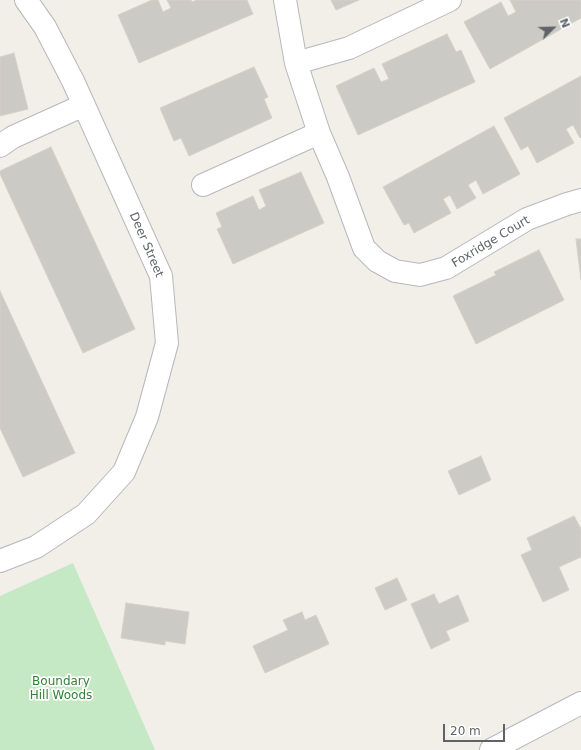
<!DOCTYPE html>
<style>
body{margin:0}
#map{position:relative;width:581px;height:750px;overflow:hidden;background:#f1efe8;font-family:"DejaVu Sans",sans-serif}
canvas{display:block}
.north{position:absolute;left:533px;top:8px;width:40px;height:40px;-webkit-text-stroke:3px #fff;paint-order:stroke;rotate:67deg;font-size:11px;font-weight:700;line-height:16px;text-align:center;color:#5f6368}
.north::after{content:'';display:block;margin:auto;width:14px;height:18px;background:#5f6368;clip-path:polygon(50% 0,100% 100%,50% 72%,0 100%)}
.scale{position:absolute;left:443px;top:724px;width:62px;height:18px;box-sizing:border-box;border:2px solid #5f6368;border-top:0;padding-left:5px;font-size:12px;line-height:14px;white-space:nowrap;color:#5f6368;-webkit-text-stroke:3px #fff;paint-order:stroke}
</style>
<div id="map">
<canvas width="581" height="750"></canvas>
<div class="north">N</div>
<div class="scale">20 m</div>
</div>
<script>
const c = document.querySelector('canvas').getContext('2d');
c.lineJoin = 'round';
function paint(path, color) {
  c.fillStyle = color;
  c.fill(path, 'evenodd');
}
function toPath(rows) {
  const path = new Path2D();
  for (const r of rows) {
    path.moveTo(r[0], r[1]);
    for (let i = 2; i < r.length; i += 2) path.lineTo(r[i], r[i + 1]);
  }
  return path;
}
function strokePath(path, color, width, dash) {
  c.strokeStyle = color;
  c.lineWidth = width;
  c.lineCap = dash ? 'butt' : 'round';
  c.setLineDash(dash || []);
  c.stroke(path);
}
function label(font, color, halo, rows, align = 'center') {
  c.font = font + ' "DejaVu Sans",sans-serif';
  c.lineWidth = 3.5;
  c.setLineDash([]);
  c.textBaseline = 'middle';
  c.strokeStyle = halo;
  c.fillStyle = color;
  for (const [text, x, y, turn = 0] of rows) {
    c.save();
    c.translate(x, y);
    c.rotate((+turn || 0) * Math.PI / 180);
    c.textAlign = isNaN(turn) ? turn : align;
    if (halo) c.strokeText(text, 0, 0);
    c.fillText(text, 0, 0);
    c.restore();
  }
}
paint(toPath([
 [73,563,134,702,155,750,0,750,0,596]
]), '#c5e8c5');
const building = toPath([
 [152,0,158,0,163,12,171,8,167,0,191,0,192,2,197,0,247,0,253,14,139,63,118,15,152,0],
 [331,0,359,0,336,10,331,0],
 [510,0,581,0,581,18,490,69,464,22,501,2,508,16,516,12,510,0],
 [447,34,456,52,461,50,475,82,358,135,336,86,374,68,381,82,389,79,382,64,447,34],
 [14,53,28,109,0,116,0,57,14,53],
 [254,67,268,97,264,99,272,118,189,156,181,138,174,141,160,108,254,67],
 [581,76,581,137,580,138,573,125,566,129,574,143,537,163,528,146,521,150,504,118,581,76],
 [494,126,520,174,483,194,476,180,468,185,476,198,457,209,450,195,443,199,451,213,414,233,409,223,404,225,383,187,494,126],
 [51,147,135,329,83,353,0,174,0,171,51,147],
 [301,172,324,223,233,264,217,229,222,227,216,213,253,196,259,210,266,206,259,190,301,172],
 [576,239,581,239,581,280,576,239],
 [539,250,564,300,476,344,453,296,496,275,494,272,539,250],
 [0,291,75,453,23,477,0,428,0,291],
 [481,456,491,480,459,495,448,471,481,456],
 [574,516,581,529,581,557,559,567,569,590,543,602,521,555,532,550,527,538,574,516],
 [397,578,407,600,385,610,375,588,397,578],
 [434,594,439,604,458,595,469,621,446,631,450,640,431,649,411,604,434,594],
 [126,603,189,612,185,644,165,641,165,645,121,638,126,603],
 [302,612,305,620,316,615,329,644,265,673,253,646,288,630,283,620,302,612]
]);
paint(building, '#cccac5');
strokePath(building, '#d6d1c6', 1);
const minor = toPath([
 [285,0,296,63,319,133,338,177,364,248,377,261,395,271,420,275,446,268,527,219,567,204,581,200],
 [296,63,349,48,450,0],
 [0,146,13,137,84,105],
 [203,185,319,133],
 [0,561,36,547,86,514,124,472,147,417,167,343,161,276,73,81,45,27,26,0],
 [491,750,581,703]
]);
strokePath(minor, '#b5b8bc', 24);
strokePath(minor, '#fff', 22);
label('12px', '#5f6368', '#fff', [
 ["Foxridge Court",491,242,-31],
 ["Deer Street",146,245,67]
]);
label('12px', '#348238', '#fff', [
 ["Boundary",61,682],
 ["Hill Woods",61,696]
]);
</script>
